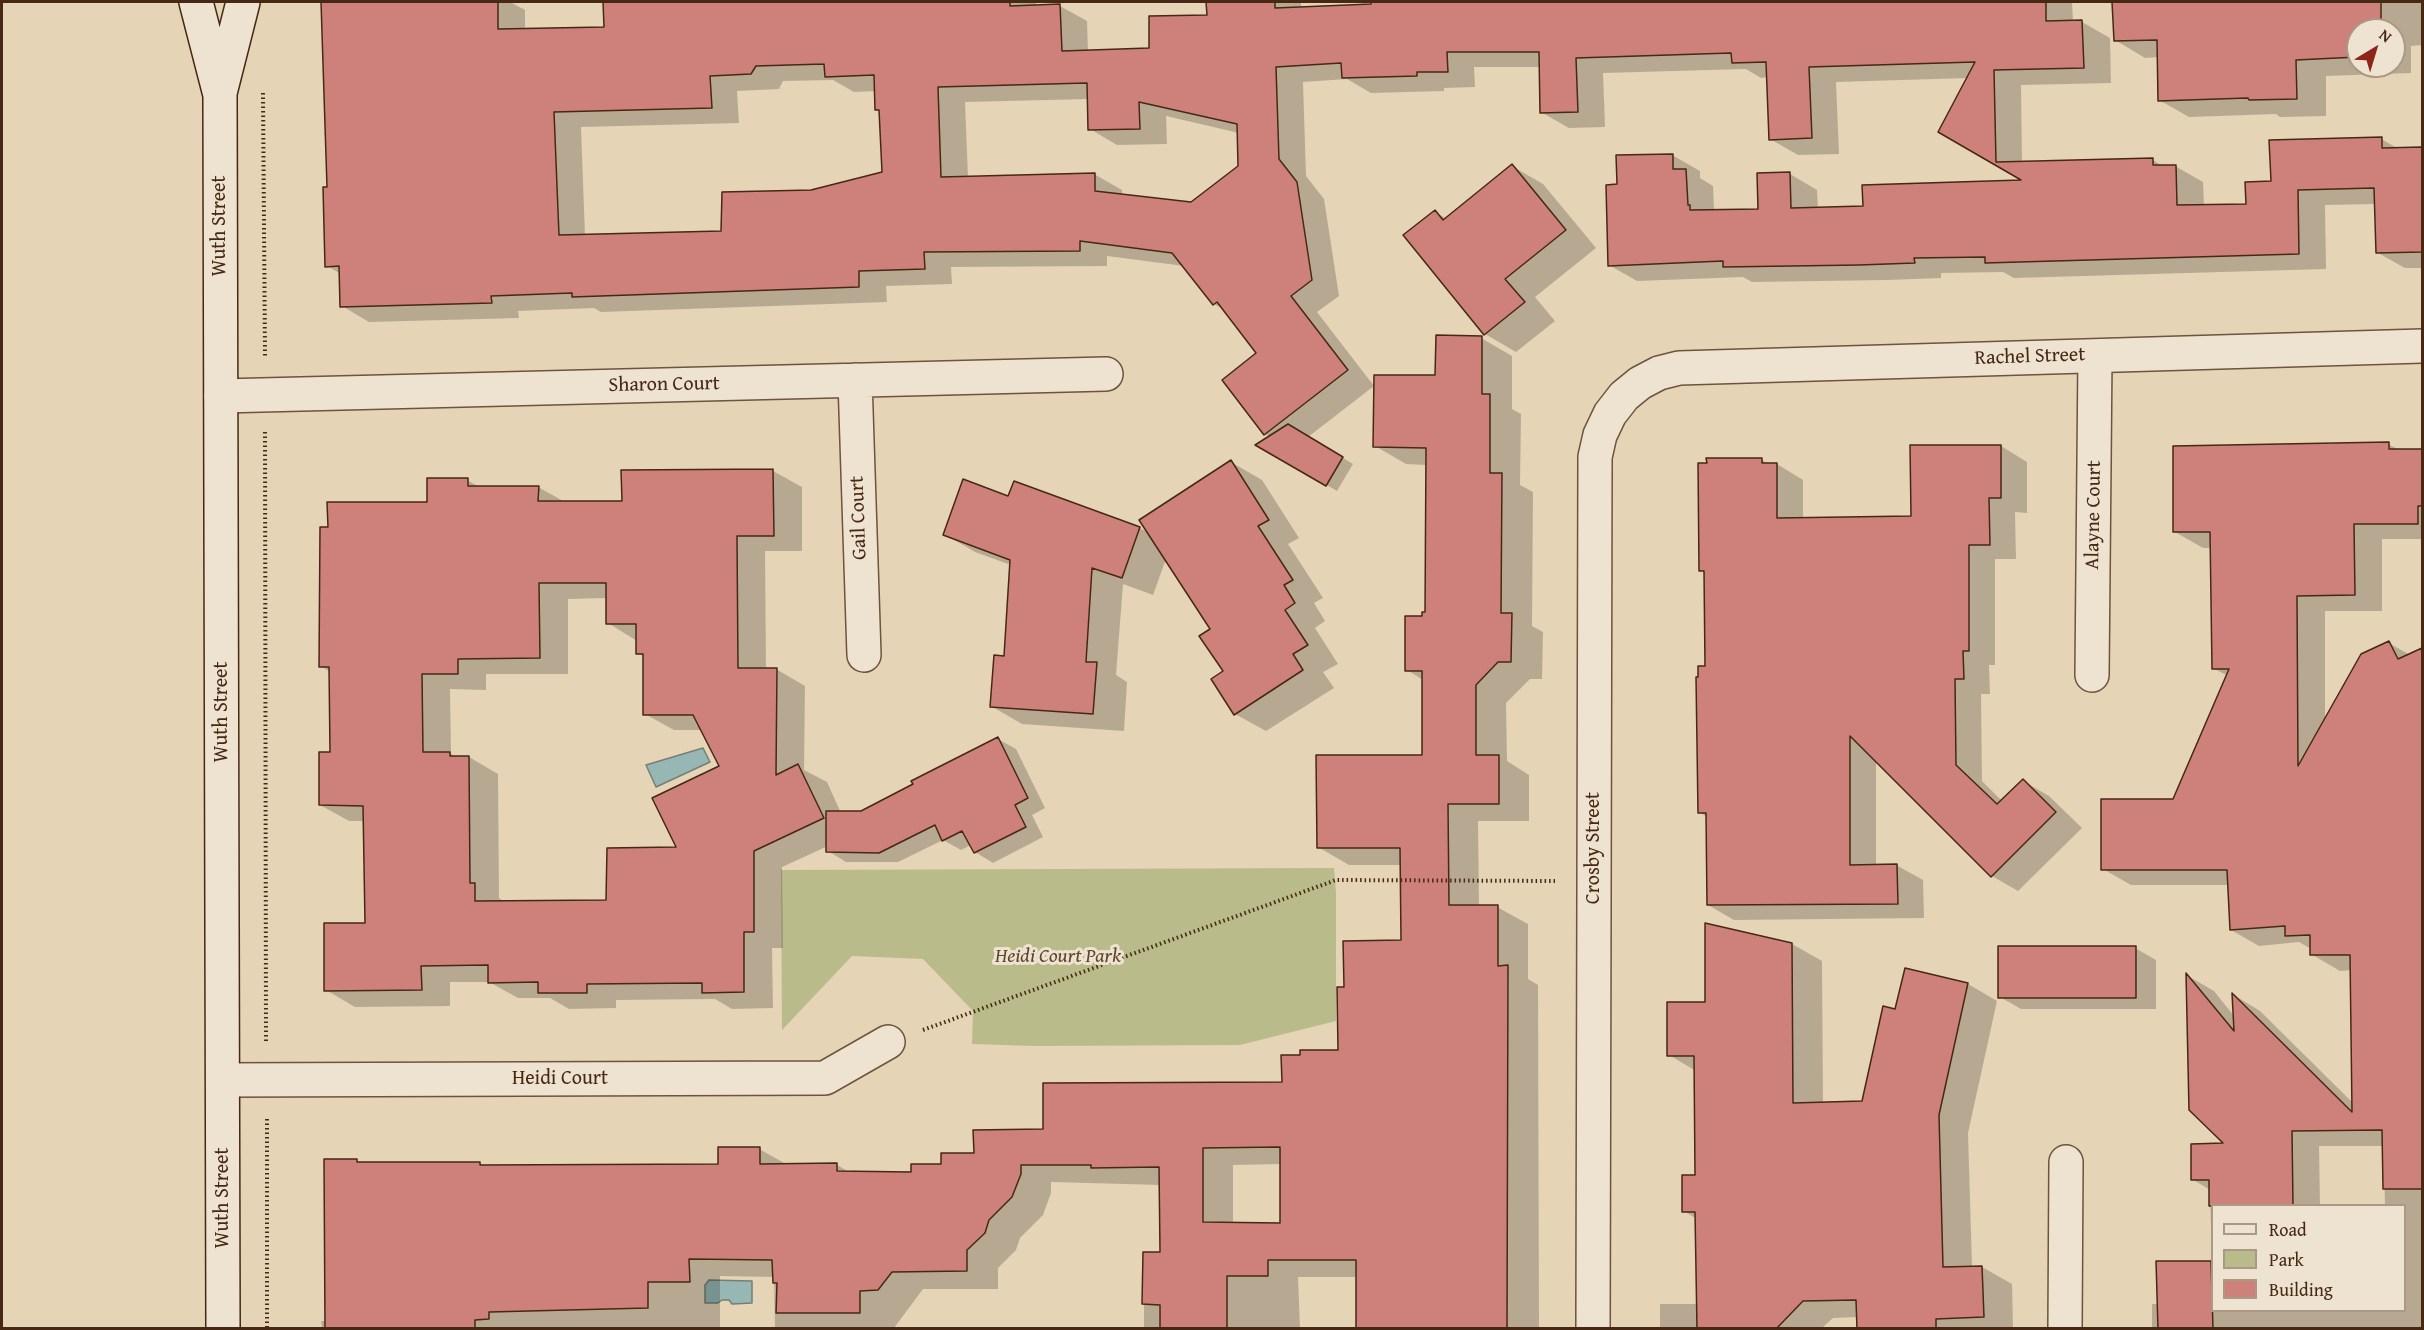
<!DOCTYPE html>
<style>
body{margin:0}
#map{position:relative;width:2424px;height:1330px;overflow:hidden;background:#e5d4b6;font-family:"Gentium Book Plus",serif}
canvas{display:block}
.frame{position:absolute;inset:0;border:3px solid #462815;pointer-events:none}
.legend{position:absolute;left:2211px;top:1204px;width:195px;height:108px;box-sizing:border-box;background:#eee3d0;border:2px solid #ab9885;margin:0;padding:8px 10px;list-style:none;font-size:18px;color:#462815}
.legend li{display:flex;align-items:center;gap:12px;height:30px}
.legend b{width:30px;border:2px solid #ab9885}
.north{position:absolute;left:2346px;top:18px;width:60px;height:60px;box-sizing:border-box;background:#eee3d0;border:2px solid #ab9885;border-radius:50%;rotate:38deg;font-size:16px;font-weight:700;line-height:24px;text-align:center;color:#462815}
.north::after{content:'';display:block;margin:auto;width:21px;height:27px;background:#8f2418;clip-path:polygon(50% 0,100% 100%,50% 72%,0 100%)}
</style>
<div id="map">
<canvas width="2424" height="1330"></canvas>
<div class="frame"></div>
<ul class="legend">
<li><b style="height:8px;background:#eee3d0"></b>Road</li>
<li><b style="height:16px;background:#b9bb8b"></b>Park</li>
<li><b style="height:16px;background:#ce817b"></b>Building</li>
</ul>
<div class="north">N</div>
</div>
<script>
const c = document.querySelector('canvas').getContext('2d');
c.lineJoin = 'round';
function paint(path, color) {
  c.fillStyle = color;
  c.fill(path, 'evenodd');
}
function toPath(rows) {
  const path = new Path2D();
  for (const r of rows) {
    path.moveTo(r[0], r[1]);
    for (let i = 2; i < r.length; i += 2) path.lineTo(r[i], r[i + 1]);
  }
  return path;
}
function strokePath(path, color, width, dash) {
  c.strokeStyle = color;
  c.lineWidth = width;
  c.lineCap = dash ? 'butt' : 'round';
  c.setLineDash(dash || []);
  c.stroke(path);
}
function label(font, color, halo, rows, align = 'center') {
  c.font = font + ' "Gentium Book Plus",serif';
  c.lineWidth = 6;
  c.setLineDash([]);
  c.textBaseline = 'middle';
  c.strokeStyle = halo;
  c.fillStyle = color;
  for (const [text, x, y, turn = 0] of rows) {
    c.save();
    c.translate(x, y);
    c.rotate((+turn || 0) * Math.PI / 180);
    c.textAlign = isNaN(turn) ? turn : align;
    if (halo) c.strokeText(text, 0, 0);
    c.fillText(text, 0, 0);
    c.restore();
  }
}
paint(toPath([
 [1334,868,1336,893,1336,1021,1240,1045,1035,1046,972,1044,973,1011,923,959,852,956,782,1030,781,870]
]), '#b9bb8b');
const water = toPath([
 [703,748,710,762,656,787,646,765,703,748],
 [709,1280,752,1281,752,1303,732,1304,729,1300,722,1300,718,1303,705,1303,705,1285,709,1280]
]);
paint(water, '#97b7b4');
strokePath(water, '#777e74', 1.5);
paint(toPath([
 [322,2,510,2,525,10,525,30,605,28,604,2,1036,2,1036,6,1060,6,1087,21,1088,51,1151,50,1209,16,1208,2,1301,2,1301,9,1373,6,1373,2,2072,2,2073,22,2082,22,2110,38,2111,83,2021,85,2022,163,2153,160,2164,167,2175,166,2203,182,2204,206,2248,205,2272,183,2381,139,2399,149,2422,148,2422,268,2405,268,2378,253,2376,204,2325,205,2326,269,2014,278,2003,272,1941,273,1941,278,1887,280,1752,282,1743,277,1637,281,1609,265,1619,186,1672,155,1700,171,1700,178,1713,186,1714,211,1759,211,1790,174,1817,190,1818,209,1864,207,2027,182,1940,132,1968,78,1836,82,1839,154,1798,155,1770,139,1768,77,1761,78,1746,69,1603,73,1605,127,1569,128,1541,112,1540,67,1474,67,1475,87,1444,88,1444,91,1371,93,1347,79,1303,82,1306,176,1324,199,1339,296,1317,312,1374,386,1308,437,1353,464,1337,491,1258,445,1270,437,1265,434,1259,354,1225,310,1214,304,1184,266,1107,256,1107,266,951,267,952,284,886,286,887,302,601,312,594,308,518,311,519,318,369,322,342,306,341,274,327,266,328,188],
 [833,80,854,92,876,91,877,109,881,111,883,174,811,192,722,233,585,236,581,127,739,123,737,91,779,89,783,81],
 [1089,99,1090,129,1117,145,1167,144,1166,116,1239,133,1239,167,1191,204,1122,195,1122,190,1094,174,968,178,965,102],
 [2114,2,2422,2,2422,45,2411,46,2411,73,2326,76,2326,116,2280,117,2276,114,2189,117,2159,100,2159,57,2145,58,2115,40],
 [2358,30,2394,30,2394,66,2358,66],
 [1512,166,1543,184,1596,248,1535,297,1555,321,1516,352,1485,334,1405,236,1435,212,1447,219],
 [1481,338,1512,356,1512,409,1521,414,1520,485,1533,492,1532,626,1543,632,1542,679,1530,679,1506,703,1507,761,1529,775,1529,821,1478,821,1479,907,1497,907,1528,924,1528,979,1538,985,1539,1328,1357,1328,1358,1277,1298,1277,1300,1328,1144,1328,1144,1254,1162,1254,1161,1185,1051,1182,1051,1193,1043,1215,1020,1238,1016,1250,998,1268,998,1289,923,1289,894,1328,775,1328,774,1277,720,1276,720,1328,322,1328,321,1321,326,1321,356,1161,361,1163,480,1163,486,1167,719,1166,759,1149,788,1165,837,1165,851,1173,912,1174,1045,1130,1283,1083,1340,1052,1345,988,1402,942,1401,865,1349,865,1318,847,1424,757,1423,680,1407,670,1426,614,1427,465,1406,464,1375,446,1437,376],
 [1281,1164,1281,1224,1233,1224,1233,1165],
 [2388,444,2401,451,2422,451,2422,539,2382,539,2382,611,2325,611,2325,720,2389,643,2410,655,2422,649,2422,780,2389,796,2422,796,2422,1328,2152,1328,2152,1304,2159,1304,2158,1263,2212,1263,2210,1190,2192,1179,2227,1145,2188,976,2214,991,2234,1016,2234,995,2260,1011,2353,1103,2352,970,2340,971,2311,954,2311,949,2299,942,2259,946,2231,930,2229,885,2131,885,2103,869,2174,800,2228,676,2213,668,2212,548,2203,548,2175,532],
 [2319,1146,2384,1146,2385,1206,2404,1206,2404,1310,2212,1310,2212,1206,2320,1206],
 [2001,446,2027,462,2027,513,2015,512,2016,559,1995,559,1995,665,1989,665,1990,694,1981,694,1982,781,2002,801,2023,781,2049,796,2082,828,2018,891,1992,876,1876,760,1876,866,1896,865,1923,880,1924,918,1734,920,1708,905,1707,817,1699,812,1699,678,1706,667,1706,573,1700,570,1762,460,1770,465,1777,464,1803,480,1803,519,1913,517],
 [1231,462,1262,480,1299,538,1288,544,1323,598,1314,603,1325,621,1315,628,1338,664,1323,672,1334,688,1266,731,1235,714,1212,629,1166,559,1153,595,1123,584,1116,675,1127,682,1124,731,1022,724,991,706,1005,658,1011,565,975,552,944,534,1009,498,1015,483,1140,528,1150,534],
 [773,471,802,487,802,551,765,551,766,669,776,669,805,686,804,770,827,782,841,813,861,812,998,739,1016,749,1045,808,1032,815,1043,837,993,863,975,852,971,845,961,850,943,840,898,862,846,862,828,851,828,846,782,867,783,948,772,948,773,1008,732,1009,715,999,616,1000,616,1008,569,1009,550,998,518,998,489,982,450,982,450,1006,355,1007,326,990,366,924,365,821,349,821,320,805,331,753,330,672,321,666,330,529,429,503,467,480,481,488,538,487,565,502,623,503],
 [608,598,608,623,637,641,638,653,644,657,645,714,674,730,703,730,721,767,678,849,607,902,503,901,499,898,498,774,469,757,457,758,451,754,450,689,486,690,486,674,568,674,568,599],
 [1792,944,1822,961,1823,1104,1863,1103,1896,1011,1968,984,1997,1001,1968,1133,1972,1267,1982,1267,2012,1284,2013,1328,1859,1328,1858,1317,1833,1318,1822,1328,1660,1328,1660,1304,1698,1304,1697,1219,1684,1211,1697,1177,1696,1071,1669,1055,1707,1004],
 [2135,948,2156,960,2156,1009,2021,1009,2000,997]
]), '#0003');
const building = toPath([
 [321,2,498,2,498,29,604,27,603,2,1010,2,1010,6,1060,4,1062,51,1149,48,1149,16,1207,15,1206,2,1275,2,1275,8,1371,4,1371,2,2046,2,2046,21,2082,20,2084,68,1994,70,1996,162,2153,158,2153,165,2176,165,2177,205,2246,204,2245,182,2271,181,2269,140,2382,137,2382,148,2422,147,2422,252,2376,253,2374,188,2298,190,2299,254,1985,263,1985,257,1914,258,1915,263,1859,265,1723,267,1723,261,1608,266,1606,185,1617,184,1616,155,1673,154,1673,169,1686,169,1688,205,1690,205,1690,210,1758,209,1757,173,1790,172,1791,208,1863,206,1862,185,2021,180,1938,132,1975,62,1809,67,1812,138,1769,140,1766,62,1732,63,1731,53,1576,58,1578,112,1540,113,1539,52,1447,52,1448,72,1417,72,1417,76,1342,78,1341,63,1276,67,1279,159,1297,182,1312,280,1291,296,1348,370,1264,435,1222,380,1256,353,1217,302,1213,305,1172,253,1080,241,1080,251,924,252,925,269,859,271,859,287,572,297,572,293,491,296,492,303,340,307,339,266,325,267,323,187,327,187,321,2],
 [824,64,825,77,874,75,875,110,879,110,882,172,811,190,722,192,721,231,559,235,554,112,712,108,710,76,751,74,756,66,824,64],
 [1087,83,1088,130,1140,129,1139,102,1237,124,1238,166,1191,202,1095,191,1095,173,941,177,938,87,1087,83],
 [2112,2,2381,2,2381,30,2358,30,2358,57,2296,60,2297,99,2249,100,2248,98,2158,101,2157,40,2114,41,2112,2],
 [1512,164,1566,230,1505,279,1525,302,1484,335,1403,235,1435,210,1443,220,1512,164],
 [1436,335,1482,336,1482,394,1490,394,1490,473,1502,473,1501,613,1512,613,1511,662,1498,662,1476,685,1476,755,1499,755,1499,804,1448,804,1449,905,1498,905,1498,966,1508,965,1507,1328,1356,1328,1356,1260,1268,1260,1268,1276,1227,1276,1227,1329,1160,1329,1160,1305,1142,1304,1143,1252,1160,1252,1159,1167,1091,1168,1091,1165,1021,1165,1021,1174,1012,1197,989,1220,985,1233,967,1250,967,1271,892,1272,878,1290,860,1291,860,1313,776,1313,777,1283,773,1283,772,1260,689,1259,690,1282,648,1282,648,1308,489,1312,489,1319,475,1320,475,1329,325,1329,324,1159,357,1159,357,1162,480,1162,480,1165,718,1164,718,1147,760,1147,760,1164,837,1163,837,1171,911,1172,911,1164,941,1164,941,1153,974,1153,973,1130,1043,1129,1043,1083,1282,1082,1281,1055,1300,1055,1300,1050,1338,1050,1337,987,1344,987,1343,941,1401,940,1400,848,1317,848,1316,755,1422,755,1422,671,1405,671,1405,616,1422,616,1422,612,1425,612,1426,448,1373,447,1374,375,1435,375,1436,335],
 [1280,1147,1280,1223,1203,1222,1203,1148,1280,1147],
 [1288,424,1343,457,1326,486,1255,445,1288,424],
 [2389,442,2389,449,2422,449,2422,506,2418,506,2418,524,2354,524,2355,595,2297,596,2298,766,2361,654,2389,641,2398,659,2422,648,2422,1189,2383,1189,2382,1130,2292,1131,2293,1206,2209,1206,2209,1180,2191,1180,2191,1144,2223,1143,2189,1110,2186,973,2234,1031,2232,993,2352,1112,2350,955,2310,955,2310,935,2285,936,2285,926,2230,930,2227,870,2101,870,2101,799,2173,799,2229,669,2212,669,2210,532,2173,532,2173,446,2389,442],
 [1910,445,2001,445,2001,498,1989,498,1990,545,1969,545,1969,651,1963,651,1964,679,1955,679,1956,765,1997,804,2023,779,2056,812,1991,877,1850,736,1850,865,1897,864,1898,904,1707,905,1706,813,1698,813,1696,677,1698,677,1698,666,1705,666,1704,571,1699,571,1698,463,1707,463,1706,458,1762,458,1762,463,1777,463,1777,518,1911,516,1910,445],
 [1231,460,1269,520,1258,526,1293,580,1284,585,1295,603,1285,610,1308,645,1293,654,1303,670,1234,715,1211,679,1223,671,1199,636,1210,629,1139,520,1231,460],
 [773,469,774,536,737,536,738,668,777,668,776,775,798,764,824,818,754,851,754,932,744,932,744,992,702,993,702,983,587,984,587,993,538,993,538,982,488,983,488,965,421,966,422,990,324,991,324,923,365,923,363,806,319,805,319,752,330,752,329,667,319,667,320,527,328,527,327,502,427,502,427,478,468,478,468,486,539,486,538,501,622,501,621,470,773,469],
 [539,583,606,583,606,624,636,624,636,654,643,654,643,715,693,715,719,766,652,798,676,847,607,848,606,900,475,901,475,883,470,883,469,756,450,756,450,752,423,752,422,674,458,674,458,659,540,658,539,583],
 [963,479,1008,496,1014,481,1140,527,1122,578,1092,568,1086,662,1097,662,1093,714,990,707,994,655,1004,656,1010,560,943,535,963,479],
 [998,737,1028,798,1015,805,1026,827,974,853,962,831,942,841,935,825,879,853,826,852,826,811,861,811,913,784,911,781,998,737],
 [1705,923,1792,943,1793,1103,1862,1101,1883,1006,1895,1009,1905,968,1968,983,1939,1115,1943,1267,1982,1266,1984,1317,1936,1319,1936,1329,1857,1329,1856,1300,1803,1301,1776,1329,1697,1329,1695,1212,1682,1212,1682,1175,1695,1175,1694,1056,1667,1056,1667,1002,1705,1002,1705,923],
 [1998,946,2136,946,2136,998,1998,998,1998,946],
 [2156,1261,2211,1261,2213,1329,2158,1329,2156,1261]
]);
paint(building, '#ce817b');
strokePath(building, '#462815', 1.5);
const street = toPath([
 [855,380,864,655],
 [221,396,1106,374],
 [2092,675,2095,356],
 [223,1080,825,1078,888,1042],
 [1593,1328,1595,457,1600,435,1610,414,1624,396,1640,383,1659,373,1679,368,2422,346],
 [2065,1328,2066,1162]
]);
const secondary = toPath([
 [196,2,220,95,223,1328],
 [220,93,243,2]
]);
strokePath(street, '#6e533d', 36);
strokePath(secondary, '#462815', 36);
strokePath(toPath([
 [263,93,265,356],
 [265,432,266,1043],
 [923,1030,1336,880,1555,881],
 [267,1119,267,1328]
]), '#462815', 4, [1.5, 3]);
strokePath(street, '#eee3d0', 33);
strokePath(secondary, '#eee3d0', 33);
label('20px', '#462815', '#eee3d0', [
 ["Wuth Street",220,226,-90],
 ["Rachel Street",2030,357,-2],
 ["Sharon Court",664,385,-1],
 ["Alayne Court",2094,515,-89],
 ["Gail Court",859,518,-92],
 ["Wuth Street",222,712,-90],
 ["Crosby Street",1594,848,-90],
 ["Heidi Court",560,1079],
 ["Wuth Street",223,1198,-90]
]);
label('italic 20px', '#5d452d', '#eee3d0', [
 ["Heidi Court Park",1058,957]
]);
</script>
